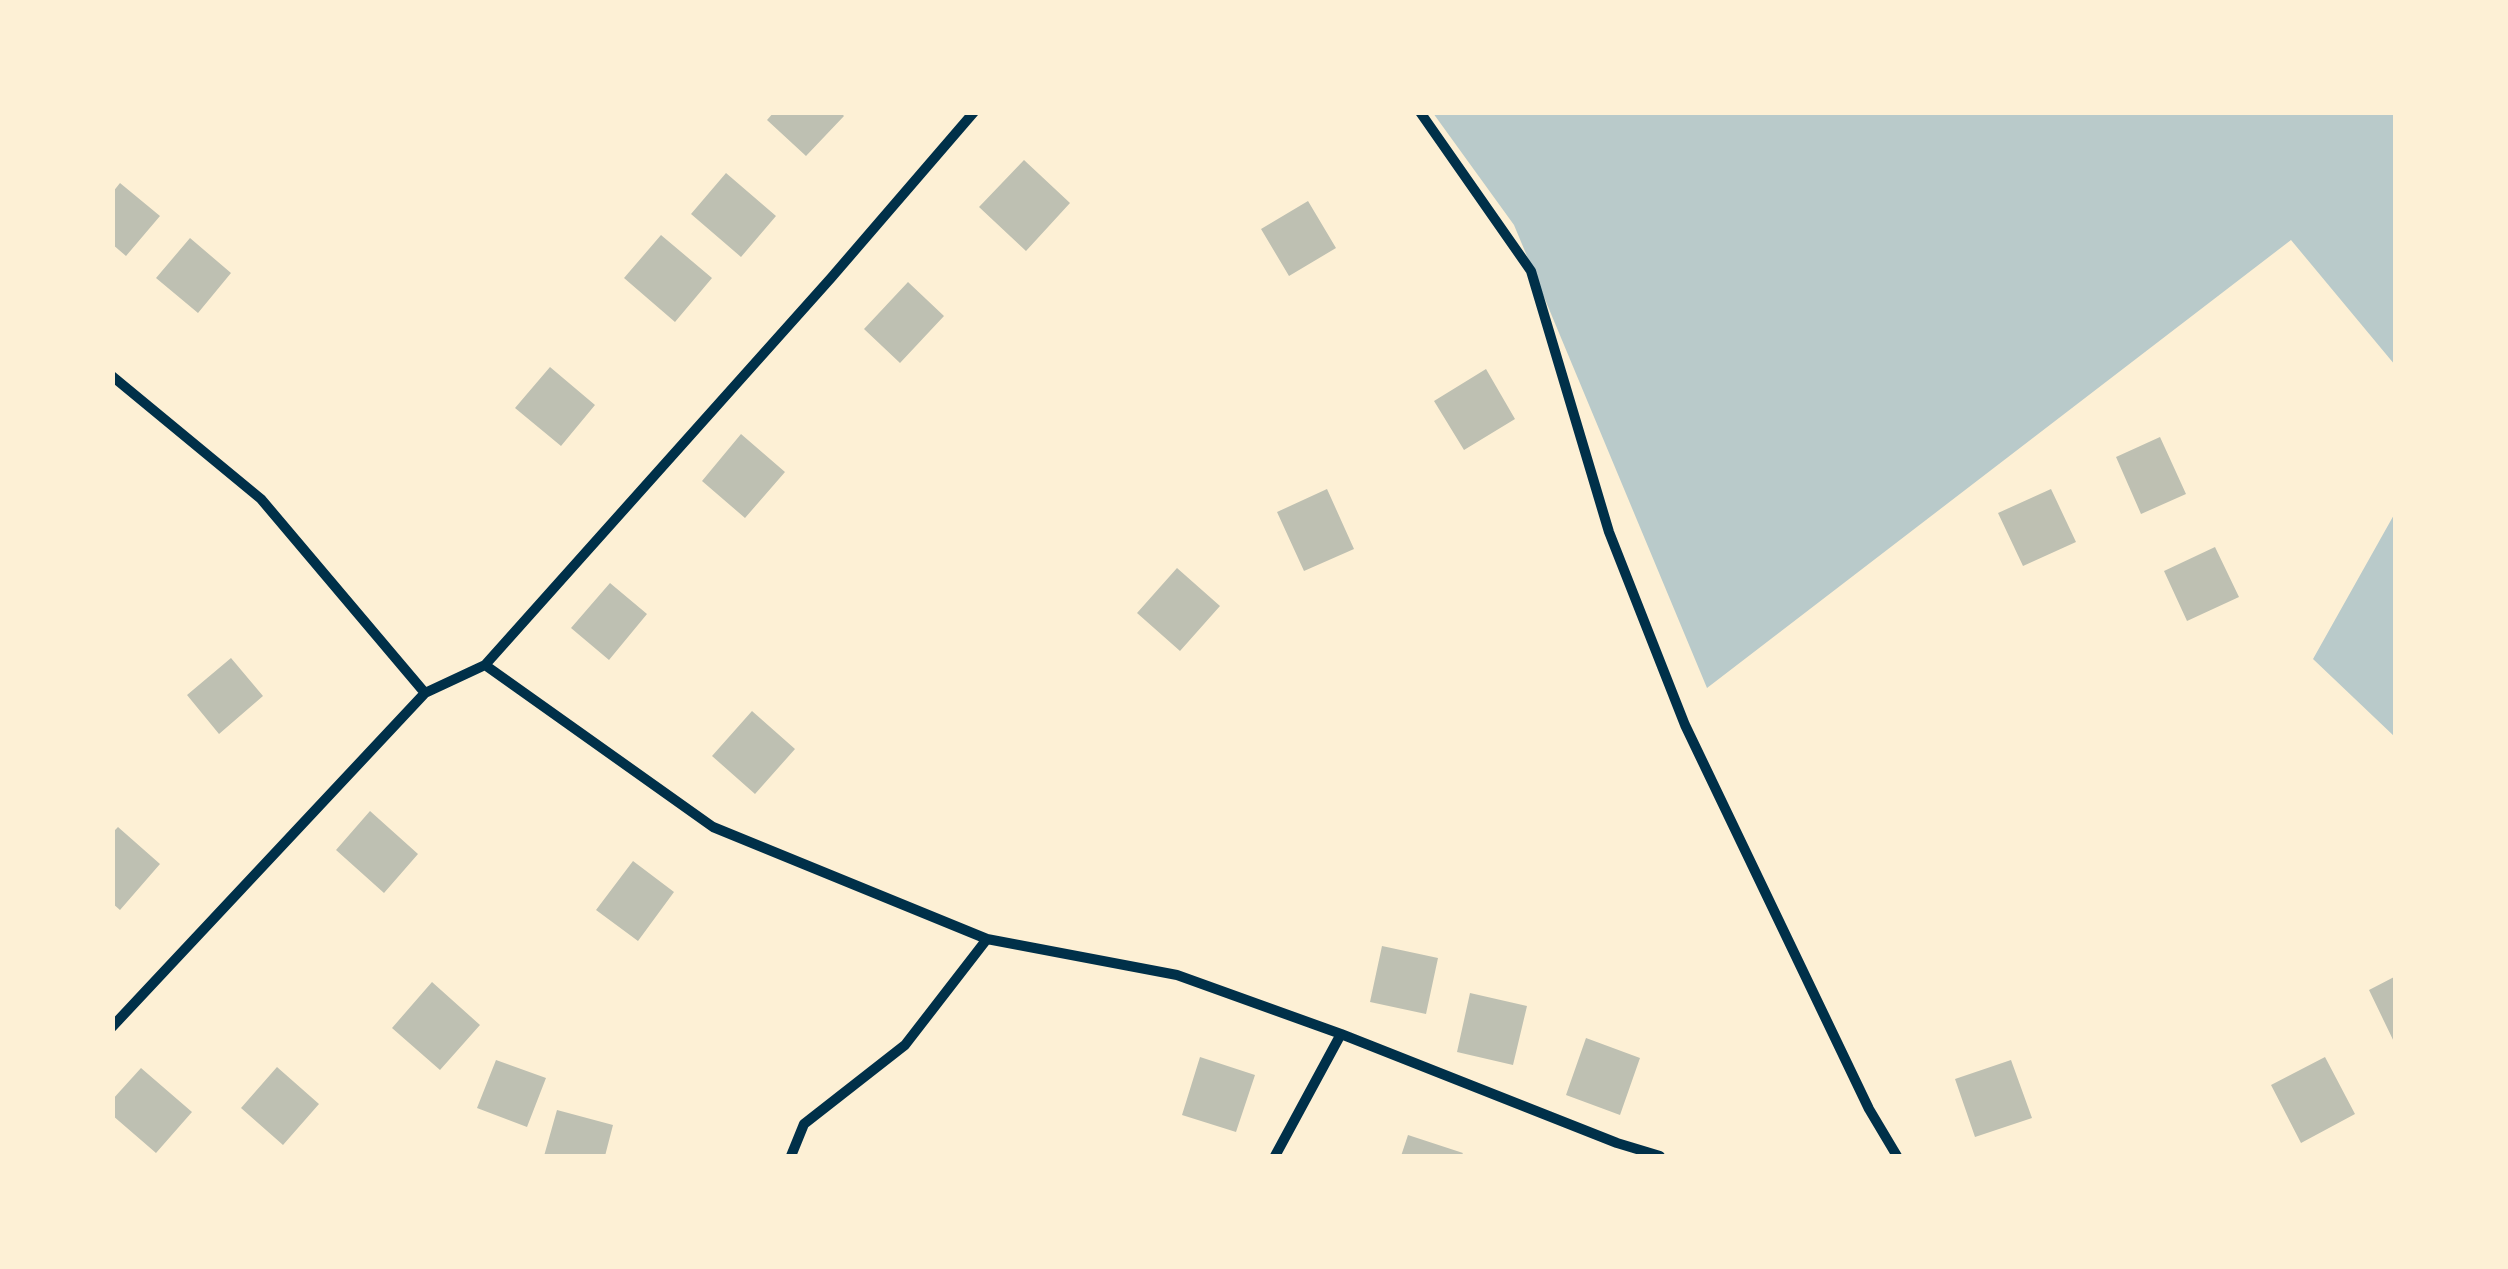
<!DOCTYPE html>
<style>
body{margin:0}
#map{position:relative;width:2508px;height:1269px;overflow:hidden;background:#fdf0d5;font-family:"PT Sans",sans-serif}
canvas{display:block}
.frame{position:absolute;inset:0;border:115px solid #fdf0d5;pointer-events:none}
</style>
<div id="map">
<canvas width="2508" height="1269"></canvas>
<div class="frame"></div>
</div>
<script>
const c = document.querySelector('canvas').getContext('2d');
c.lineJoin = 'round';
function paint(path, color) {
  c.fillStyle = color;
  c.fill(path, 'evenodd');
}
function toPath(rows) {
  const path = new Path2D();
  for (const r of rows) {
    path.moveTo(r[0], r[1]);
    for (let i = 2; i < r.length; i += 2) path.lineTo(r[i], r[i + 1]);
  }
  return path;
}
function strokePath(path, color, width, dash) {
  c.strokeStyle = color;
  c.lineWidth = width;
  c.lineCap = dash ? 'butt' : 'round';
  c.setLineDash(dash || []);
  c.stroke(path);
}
paint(toPath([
 [1433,113,2395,113,2395,365,2291,240,1707,688,1514,225],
 [2395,513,2395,737,2313,659]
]), '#b9caca');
paint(toPath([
 [774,112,840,112,844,116,806,156,767,120],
 [1024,160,1070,203,1026,251,979,207],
 [726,173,776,216,741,257,691,214],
 [120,183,160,216,126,256,112,244,112,193],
 [1308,201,1336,248,1289,276,1261,229],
 [661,235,712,278,675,322,624,278],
 [190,238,231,273,198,313,156,278],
 [908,282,944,316,900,363,864,329],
 [550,367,595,405,561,446,515,408],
 [1486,369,1515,419,1464,450,1434,401],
 [741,434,785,472,745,518,702,481],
 [2160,437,2186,494,2141,514,2116,457],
 [1327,489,1354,549,1304,571,1277,512],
 [2051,489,2076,542,2023,566,1998,513],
 [2215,547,2239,597,2187,621,2164,571],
 [1177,568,1220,606,1180,651,1137,613],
 [610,583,647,614,609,660,571,628],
 [231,658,263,696,219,734,187,695],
 [752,711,795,749,755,794,712,756],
 [370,811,418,854,384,893,336,850],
 [118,827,160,864,120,910,112,903,112,833],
 [633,861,674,892,638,941,596,910],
 [1382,946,1438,958,1426,1014,1370,1002],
 [2396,976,2396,1046,2369,990],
 [432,982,480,1025,440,1070,392,1028],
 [1470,993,1527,1006,1513,1065,1457,1052],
 [1586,1038,1640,1058,1620,1115,1566,1095],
 [1200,1057,1255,1075,1236,1132,1182,1115],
 [2325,1057,2355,1114,2301,1143,2271,1085],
 [496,1060,546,1078,527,1127,477,1108],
 [2011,1060,2032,1118,1975,1137,1955,1079],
 [277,1067,319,1104,283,1145,241,1108],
 [141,1068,192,1112,156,1153,112,1115,112,1100],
 [557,1110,613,1125,605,1156,544,1156],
 [1408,1135,1463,1153,1461,1156,1401,1156]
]), '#bec0b2');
strokePath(toPath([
 [1420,112,1531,271,1609,532,1685,725,1869,1109,1897,1156],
 [112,376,261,499,425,693],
 [485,665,713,827,987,939,1177,975,1341,1034,1617,1143,1660,1156],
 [112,1027,425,693,485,665,831,278,974,112],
 [791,1156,804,1124,905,1045,987,939],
 [1275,1156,1341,1034]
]), '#003049', 10);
</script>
